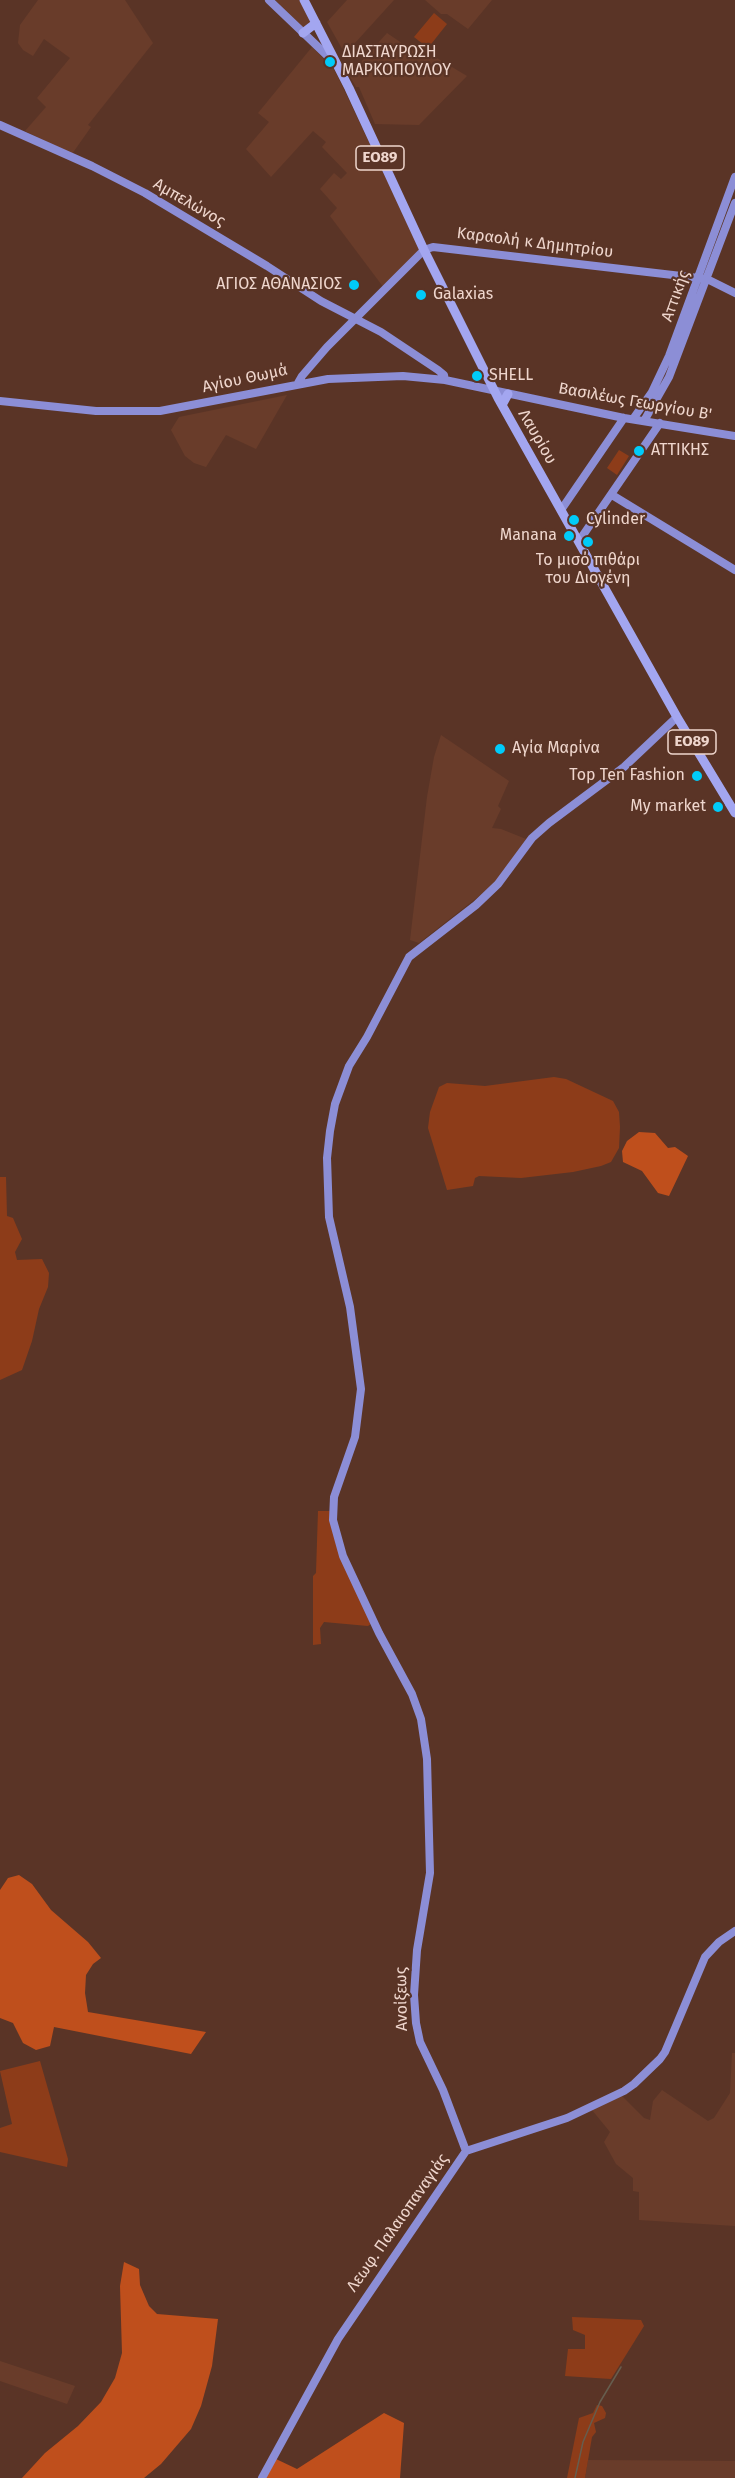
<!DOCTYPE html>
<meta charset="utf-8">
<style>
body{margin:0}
canvas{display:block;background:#5a3426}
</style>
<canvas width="735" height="2478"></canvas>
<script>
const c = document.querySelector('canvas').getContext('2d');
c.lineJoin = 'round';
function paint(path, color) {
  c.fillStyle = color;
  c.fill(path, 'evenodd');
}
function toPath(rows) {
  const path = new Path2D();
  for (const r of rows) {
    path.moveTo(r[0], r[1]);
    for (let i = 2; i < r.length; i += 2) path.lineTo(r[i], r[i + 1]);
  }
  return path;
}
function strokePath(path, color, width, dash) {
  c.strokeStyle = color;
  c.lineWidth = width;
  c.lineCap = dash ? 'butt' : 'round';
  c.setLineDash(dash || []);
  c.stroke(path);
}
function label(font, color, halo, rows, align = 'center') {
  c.font = font + ' "Fira Sans",sans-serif';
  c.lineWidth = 4.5;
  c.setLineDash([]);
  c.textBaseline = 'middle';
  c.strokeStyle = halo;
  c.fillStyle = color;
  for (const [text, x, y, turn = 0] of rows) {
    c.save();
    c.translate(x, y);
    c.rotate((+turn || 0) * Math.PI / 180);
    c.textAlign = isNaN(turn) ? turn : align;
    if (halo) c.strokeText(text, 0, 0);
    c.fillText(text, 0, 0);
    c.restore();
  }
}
paint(toPath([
 [38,0,125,0,153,43,88,125,91,127,72,154,25,131,46,107,37,98,70,58,44,39,33,56,23,50,18,43,20,25],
 [275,0,301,0,313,22,305,29],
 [347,0,394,0,345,54,327,22],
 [425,0,492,0,468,29,447,14,441,14],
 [387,33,425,59,430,54,467,76,419,125,375,124,359,87,356,87,349,75],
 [312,47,333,68,339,79,420,250,384,288,330,216,337,208,320,189,334,173,341,179,347,173,322,147,326,142,313,131,271,177,246,149,269,122,258,113],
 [287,395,256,449,226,435,206,467,194,463,185,456,171,430,179,417],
 [441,735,509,781,498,806,501,809,492,828,501,829,526,839,497,882,419,943,410,940,427,797,434,757],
 [732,2053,735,2053,735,2226,639,2220,639,2192,633,2191,633,2178,616,2164,604,2142,610,2132,592,2110,622,2096,644,2118,650,2120,653,2101,662,2090,708,2121,714,2118,730,2093],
 [0,2361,75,2386,67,2404,0,2381],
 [588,2460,735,2461,735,2478,585,2478]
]), '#693c2a');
paint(toPath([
 [434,13,447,24,428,48,414,37],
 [619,450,629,456,617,475,607,468],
 [554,1077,566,1079,613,1101,619,1112,620,1127,619,1148,611,1162,601,1166,573,1172,521,1178,479,1176,475,1178,473,1186,447,1190,428,1128,430,1112,439,1087,447,1083,485,1086],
 [0,1177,6,1177,7,1216,13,1218,22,1239,15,1252,17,1260,42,1259,49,1273,48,1287,39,1309,32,1341,22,1370,0,1380],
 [318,1511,330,1511,372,1623,368,1626,324,1622,320,1628,321,1644,313,1645,313,1576,316,1573],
 [40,2061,68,2159,67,2167,0,2152,0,2128,12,2124,0,2071],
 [572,2317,641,2320,644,2326,611,2379,565,2376,568,2349,585,2349,585,2335,573,2330],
 [597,2405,602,2406,606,2413,605,2418,594,2423,596,2432,592,2437,585,2478,567,2478,579,2418,593,2413]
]), '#8d3c19');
paint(toPath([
 [639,1132,655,1133,668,1148,675,1147,688,1156,669,1196,658,1193,642,1171,623,1162,622,1151,627,1141],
 [19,1875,32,1884,51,1910,88,1942,101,1958,93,1964,86,1975,85,1993,88,2012,206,2032,191,2054,54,2027,50,2046,36,2050,23,2043,13,2023,0,2018,0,1890,8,1878],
 [124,2262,139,2269,140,2285,149,2306,157,2314,218,2319,212,2366,201,2406,191,2429,161,2464,144,2478,22,2478,45,2453,78,2426,101,2402,115,2378,122,2353,120,2286],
 [384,2413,404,2423,400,2478,266,2478,276,2459,297,2469]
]), '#bf4f1c');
strokePath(toPath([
 [575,2478,583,2442,600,2402,621,2367]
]), '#665d4e', 1.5);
strokePath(toPath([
 [269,0,336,64],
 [0,125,92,166,145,193,267,266,321,301,381,332,438,370,444,375,445,380],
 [298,383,302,376,327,347,424,250,433,247,707,279,735,293],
 [0,401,96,411,160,411,328,379,403,376,445,380,624,418,735,436],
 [633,419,652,392,669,356,735,177],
 [644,421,669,377,735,203],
 [612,495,735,570],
 [561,510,624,418],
 [579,541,660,423],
 [466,2151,443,2090,420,2042,416,2023,414,1995,417,1950,430,1873,427,1759,421,1719,412,1694,379,1633,343,1556,333,1520,334,1497,355,1437,361,1389,350,1307,329,1217,327,1158,330,1131,335,1104,349,1066,367,1037,409,957,476,905,498,884,532,838,549,823,624,767,677,717],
 [262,2478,338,2339,466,2151,567,2118,624,2091,634,2084,660,2059,665,2052,705,1957,719,1942,735,1931]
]), '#8c8ed6', 8);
strokePath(toPath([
 [304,0,349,88,424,250,498,398,677,717,735,813],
 [303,33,316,23],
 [502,405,508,394]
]), '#a3a6f0', 9);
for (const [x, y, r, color] of [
 [330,62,6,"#01cbf9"],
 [354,285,6,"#01cbf9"],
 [421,295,6,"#01cbf9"],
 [477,376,6,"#01cbf9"],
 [639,451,6,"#01cbf9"],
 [574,520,6,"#01cbf9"],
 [569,536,6,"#01cbf9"],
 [588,542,6,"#01cbf9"],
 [500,749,6,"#01cbf9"],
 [697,776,6,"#01cbf9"],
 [718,807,6,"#01cbf9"]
]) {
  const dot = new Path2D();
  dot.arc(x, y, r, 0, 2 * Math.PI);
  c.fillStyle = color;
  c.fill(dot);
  strokePath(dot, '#5a3426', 2);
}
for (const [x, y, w] of [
 [380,158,48],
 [692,742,48]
]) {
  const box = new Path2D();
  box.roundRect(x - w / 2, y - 12, w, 24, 4.5);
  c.fillStyle = '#5a3426';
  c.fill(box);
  strokePath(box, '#efd6cd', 1.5);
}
label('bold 15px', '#efd6cd', null, [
 ["ΕΟ89",380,158],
 ["ΕΟ89",692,742]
]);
label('16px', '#efd6cd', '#5a3426', [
 ["ΔΙΑΣΤΑΥΡΩΣΗ",342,53],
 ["ΜΑΡΚΟΠΟΥΛΟΥ",342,71],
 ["ΑΓΙΟΣ ΑΘΑΝΑΣΙΟΣ",342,285,"right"],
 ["Galaxias",433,295],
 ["SHELL",489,376],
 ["ΑΤΤΙΚΗΣ",651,451],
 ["Cylinder",586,520],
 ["Manana",557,536,"right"],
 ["Το μισό πιθάρι",588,561,"center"],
 ["του Διογένη",588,579,"center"],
 ["Αγία Μαρίνα",512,749],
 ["Top Ten Fashion",685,776,"right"],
 ["My market",706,807,"right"]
], 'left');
label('16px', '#efd6cd', '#5a3426', [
 ["Αμπελώνος",189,203,30],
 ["Καραολή κ Δημητρίου",535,243,7],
 ["Αττικής",676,296,-70],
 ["Αγίου Θωμά",245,379,-12],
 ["Βασιλέως Γεωργίου Β'",635,402,10],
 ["Λαυρίου",537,437,60],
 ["Ανοίξεως",402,1999,-91],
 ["Λεωφ. Παλαιοπαναγιάς",398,2223,-55]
]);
</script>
